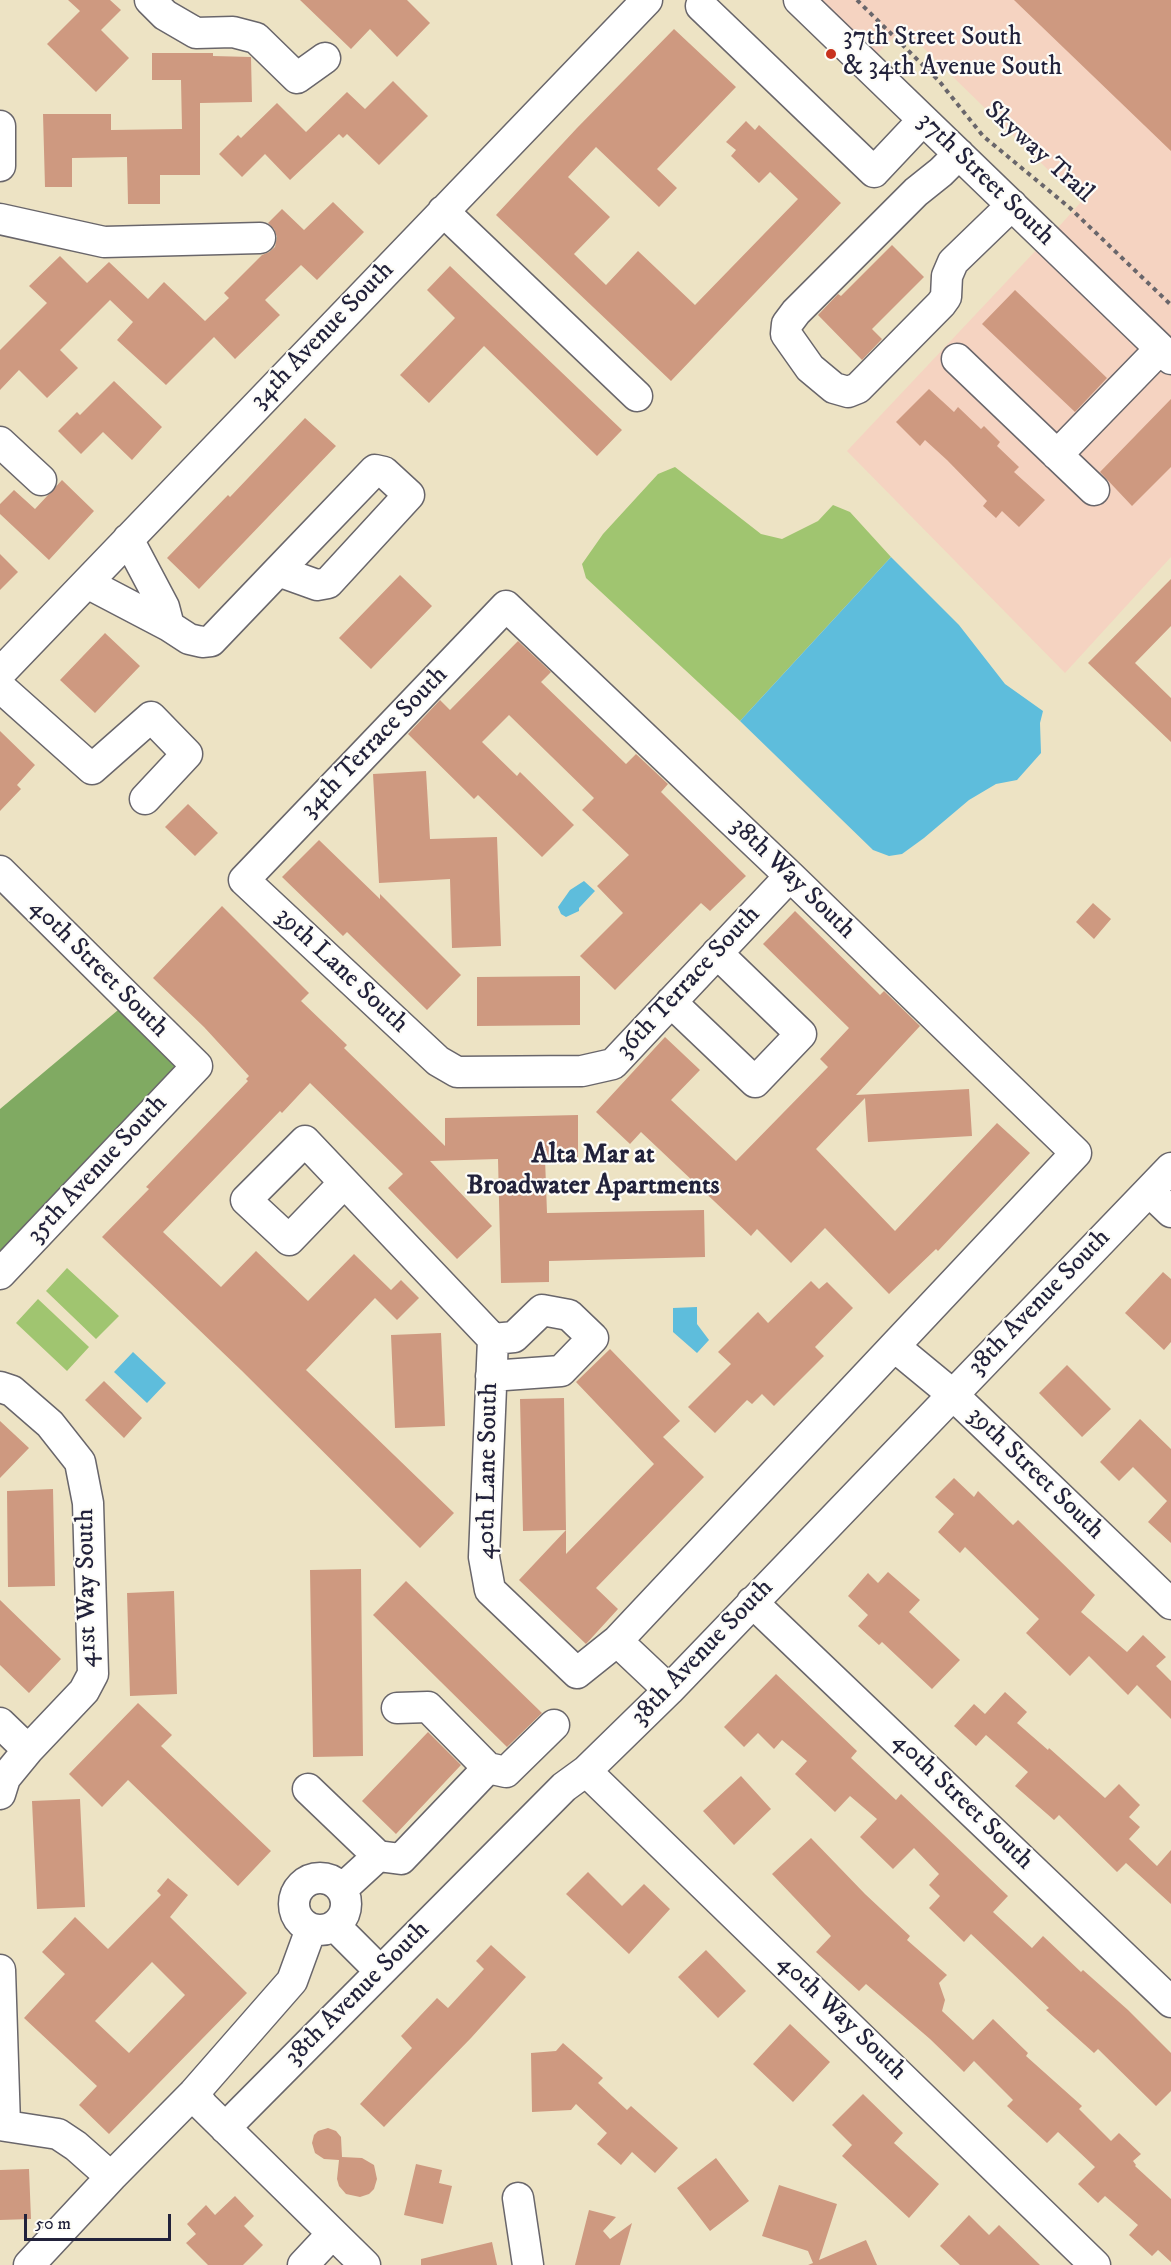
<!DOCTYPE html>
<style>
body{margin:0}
#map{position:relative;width:1171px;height:2265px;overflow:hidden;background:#ede3c4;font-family:"IM FELL DW Pica",serif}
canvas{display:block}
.scale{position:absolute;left:24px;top:2214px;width:147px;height:27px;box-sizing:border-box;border:3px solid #22223b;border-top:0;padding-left:8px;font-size:18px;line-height:21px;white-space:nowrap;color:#22223b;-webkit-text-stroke:4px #fdfcf7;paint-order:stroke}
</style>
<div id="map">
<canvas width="1171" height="2265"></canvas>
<div class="scale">50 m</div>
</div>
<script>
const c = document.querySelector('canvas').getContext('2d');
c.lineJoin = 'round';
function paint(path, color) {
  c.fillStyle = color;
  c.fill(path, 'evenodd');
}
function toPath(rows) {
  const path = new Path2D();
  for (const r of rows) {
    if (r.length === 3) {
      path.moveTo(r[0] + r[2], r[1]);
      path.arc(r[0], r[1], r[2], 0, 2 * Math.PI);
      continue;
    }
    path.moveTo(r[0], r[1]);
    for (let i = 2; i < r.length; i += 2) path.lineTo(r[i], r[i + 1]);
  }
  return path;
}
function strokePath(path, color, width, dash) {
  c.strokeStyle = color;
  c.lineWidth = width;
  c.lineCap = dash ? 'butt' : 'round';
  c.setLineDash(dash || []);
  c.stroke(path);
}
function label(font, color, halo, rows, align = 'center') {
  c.font = font + ' "IM FELL DW Pica",serif';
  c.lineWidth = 4.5;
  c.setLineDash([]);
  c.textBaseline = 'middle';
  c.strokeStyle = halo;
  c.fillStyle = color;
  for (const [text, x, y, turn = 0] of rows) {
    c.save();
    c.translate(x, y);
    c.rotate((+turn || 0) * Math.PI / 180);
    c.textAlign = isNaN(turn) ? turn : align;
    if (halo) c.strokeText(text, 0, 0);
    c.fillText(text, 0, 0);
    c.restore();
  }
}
paint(toPath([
 [814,0,1171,0,1171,345,1054,232,1081,202,903,28,874,57],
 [1040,246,1171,373,1171,557,1065,673,847,451]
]), '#f5d3c1');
paint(toPath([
 [675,467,761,534,782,539,818,521,833,505,850,512,891,557,740,721,586,578,582,564,603,534,658,474],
 [67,1268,119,1316,96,1339,46,1291],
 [38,1299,89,1347,67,1371,16,1323]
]), '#a0c570');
paint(toPath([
 [130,1000,206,1070,0,1281,0,1109]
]), '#80aa62');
paint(toPath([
 [891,557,959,625,1005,684,1043,711,1040,723,1041,753,1017,780,996,784,969,800,924,838,902,854,889,856,873,850,740,721],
 [584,881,595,891,579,908,579,911,566,917,561,914,558,907,570,890],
 [697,1307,697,1324,709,1340,697,1353,673,1332,673,1308],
 [133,1352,166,1383,147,1403,114,1372]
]), '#5ebddc');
paint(toPath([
 [68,0,110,0,121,10,101,30,129,58,96,92,47,44,80,11],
 [300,0,407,0,430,23,397,57,370,29,351,49],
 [1014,0,1171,0,1171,151],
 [674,29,736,87,657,169,677,188,659,207,596,147,568,177,610,217,574,254,606,285,638,251,695,305,798,199,770,172,759,183,731,156,736,150,726,142,746,121,755,130,759,125,841,203,671,381,496,215,577,128],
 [152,53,213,53,213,56,251,57,252,102,200,103,200,175,160,175,160,204,128,204,127,157,72,158,72,187,45,187,43,114,111,114,111,130,182,129,181,80,152,80],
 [393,81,428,116,379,165,347,134,343,138,339,134,290,180,265,154,242,177,219,154,238,135,241,138,277,103,306,132,347,92,365,109],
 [333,202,364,232,317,280,301,265,265,300,280,315,235,359,214,337,166,385,117,340,133,322,110,300,60,350,78,368,47,398,19,370,0,390,0,350,47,303,29,286,60,256,87,283,109,262,148,299,164,282,205,321,229,298,224,293,262,255,269,252,275,247,277,237,274,229,268,223,282,209,304,230],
 [892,245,924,277,872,329,882,339,862,360,818,315,838,294,841,296],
 [450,266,622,430,597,456,484,346,429,403,400,375,455,318,427,290],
 [1015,290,1107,378,1075,412,982,324],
 [114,381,162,427,132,460,103,432,81,454,58,431,77,412,80,415],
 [929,389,954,412,958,407,981,429,984,426,1000,442,997,446,1019,467,1014,472,1045,500,1019,527,1002,511,996,518,983,506,987,501,947,460,925,440,920,446,896,422],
 [1171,399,1171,467,1132,506,1100,472],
 [305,418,336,446,199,589,167,558,228,495,230,497],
 [62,480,94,511,49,560,0,514,0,504,14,490,35,509],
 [0,554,18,572,0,590],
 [400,575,432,606,371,669,339,638],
 [1171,579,1171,626,1135,663,1171,698,1171,742,1088,663],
 [105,633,140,666,95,713,60,680],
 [518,641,551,672,541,682,626,764,636,754,668,784,661,792,746,876,710,911,701,903,615,990,580,956,623,913,597,886,629,855,582,810,594,798,509,715,482,742,517,776,520,772,574,825,542,857,478,795,474,799,408,734,440,700,450,710],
 [0,731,35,765,17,785,21,789,0,811],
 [426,771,430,839,497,837,501,946,452,948,450,879,379,883,373,774],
 [188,804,218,833,195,856,165,827],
 [319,840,380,899,380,894,461,975,427,1010,347,932,343,936,282,877],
 [1093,903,1111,919,1094,939,1076,922],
 [222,906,309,993,301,1001,347,1045,344,1048,445,1146,445,1118,578,1115,578,1157,545,1158,547,1213,704,1210,705,1257,549,1261,549,1282,501,1283,498,1159,430,1161,492,1226,457,1259,388,1188,403,1174,310,1083,282,1113,280,1111,163,1232,221,1287,256,1251,308,1301,354,1254,391,1290,401,1280,419,1298,397,1320,375,1298,306,1370,454,1513,420,1548,241,1370,102,1237,149,1189,146,1187,248,1081,246,1079,249,1076,204,1027,153,978],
 [795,911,880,995,884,991,920,1026,856,1095,969,1089,972,1136,868,1142,865,1098,816,1149,895,1231,997,1123,1030,1153,938,1251,936,1249,889,1294,825,1228,791,1263,757,1229,751,1236,641,1132,630,1144,596,1112,665,1037,700,1070,671,1100,736,1161,828,1067,820,1059,849,1028,763,944],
 [580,976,580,1025,477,1026,477,977],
 [1163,1272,1171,1279,1171,1342,1164,1350,1125,1313],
 [811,1281,819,1289,827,1282,853,1308,815,1347,824,1356,774,1406,762,1394,752,1404,747,1400,715,1433,688,1407,731,1364,718,1352,758,1312,768,1323],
 [441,1333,445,1426,395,1428,391,1335],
 [610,1349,680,1421,663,1437,704,1477,596,1588,618,1609,586,1644,519,1580,566,1530,566,1554,654,1464,576,1382],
 [1067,1365,1111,1409,1082,1437,1039,1393],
 [104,1381,142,1418,124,1438,85,1400],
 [564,1398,566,1530,523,1531,520,1399],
 [1140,1419,1171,1449,1171,1543,1148,1522,1167,1501,1133,1467,1119,1481,1100,1462],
 [0,1421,29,1448,0,1478],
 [954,1478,974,1497,978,1491,1013,1525,1018,1520,1095,1595,1081,1612,1127,1652,1143,1635,1166,1657,1156,1666,1171,1681,1171,1719,1137,1685,1128,1695,1089,1656,1070,1676,1026,1633,1039,1619,965,1547,960,1553,938,1532,954,1514,935,1497],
 [53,1489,55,1586,8,1587,7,1491],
 [361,1569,363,1756,313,1757,310,1570],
 [888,1572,920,1600,909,1612,960,1660,932,1689,882,1642,879,1645,858,1626,868,1615,848,1596,868,1573,878,1583],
 [406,1581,542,1713,507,1747,373,1615],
 [174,1591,177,1694,130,1696,127,1593],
 [0,1600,61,1659,29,1693,0,1665],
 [776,1674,857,1751,851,1758,896,1800,901,1794,1008,1896,993,1912,1032,1948,1043,1936,1081,1972,1083,1970,1128,2010,1171,2053,1171,2091,1156,2106,1098,2049,1094,2053,1046,2010,1049,2008,971,1934,964,1942,929,1908,940,1896,929,1885,939,1874,914,1848,893,1869,860,1837,877,1819,850,1796,835,1812,795,1774,807,1761,782,1740,774,1749,758,1733,744,1747,724,1727],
 [1005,1692,1027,1712,1017,1723,1048,1750,1049,1748,1105,1798,1119,1784,1140,1805,1129,1817,1140,1827,1129,1839,1157,1866,1171,1850,1171,1904,1126,1863,1117,1872,1059,1815,1054,1820,1015,1786,1028,1772,986,1735,976,1746,954,1726,974,1704,985,1714],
 [138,1703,172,1735,161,1746,271,1851,238,1886,128,1780,102,1807,69,1774],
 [428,1732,461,1765,396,1834,362,1801],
 [741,1776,771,1809,734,1845,703,1811],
 [80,1799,85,1907,37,1909,32,1801],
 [811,1838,865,1894,910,1936,907,1940,947,1975,939,1983,945,2000,942,2011,973,2040,993,2019,1028,2053,1026,2056,1082,2106,1079,2109,1111,2141,1119,2133,1141,2154,1133,2161,1136,2165,1135,2166,1171,2199,1171,2262,1158,2250,1152,2256,1129,2235,1138,2225,1105,2196,1098,2203,1078,2184,1095,2167,1058,2132,1047,2143,1007,2106,1013,2100,974,2061,964,2072,930,2039,866,1984,859,1991,816,1952,831,1936,772,1874],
 [588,1872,622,1906,644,1884,670,1909,629,1954,566,1894],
 [168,1878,188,1895,170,1917,247,1993,109,2134,79,2105,97,2086,24,2018,65,1974,42,1952,75,1917,108,1949,161,1895,157,1891],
 [152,1962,185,1995,129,2053,95,2021],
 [491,1945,526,1977,471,2038,384,2127,360,2104,412,2048,401,2036,437,1998,448,2008,484,1969,476,1961],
 [706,1950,746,1991,718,2018,678,1977],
 [790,2024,830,2062,793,2102,753,2064],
 [563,2043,603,2078,598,2083,627,2110,631,2106,678,2148,655,2173,632,2152,621,2165,597,2144,607,2133,576,2104,571,2110,532,2112,531,2053,556,2051],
 [863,2094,903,2133,894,2143,939,2184,909,2218,842,2156,852,2145,832,2125],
 [328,2128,336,2131,341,2137,342,2157,362,2158,374,2165,377,2179,374,2189,369,2194,360,2197,346,2194,339,2186,337,2179,339,2160,324,2159,315,2153,312,2143,314,2135,318,2131],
 [716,2158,749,2201,710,2231,677,2188],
 [416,2164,442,2170,439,2183,452,2186,443,2224,404,2215],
 [29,2169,31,2219,0,2220,0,2170],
 [779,2185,837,2204,819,2260,866,2240,877,2265,808,2265,813,2263,808,2251,762,2236],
 [235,2196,254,2216,244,2226,263,2245,243,2265,208,2265,186,2243,196,2234,187,2224,206,2205,215,2215],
 [589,2210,616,2217,603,2231,610,2239,632,2223,620,2265,575,2265],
 [969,2215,989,2235,999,2225,1040,2265,960,2265,940,2246],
 [492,2242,497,2265,421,2265,421,2259]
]), '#ce9980');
const minor = toPath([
 [150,0,165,15,196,33,233,32,256,38,297,78,325,58],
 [799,0,1171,359],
 [701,6,874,172,923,120],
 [0,126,0,166],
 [959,154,941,172,916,192,796,312,787,324,786,334,810,368,834,388,848,392,858,388,941,304,946,297,947,276,953,262,1012,205],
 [443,211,637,396],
 [0,219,104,242,260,238],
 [957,359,1094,490],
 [0,442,41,480],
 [1057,455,1160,349],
 [87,583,169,626,164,607,128,539],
 [169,626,189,639,202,642,211,641,278,571,375,470,384,472,409,495,328,583,317,585,278,571],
 [0,673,647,0],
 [0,687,92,769,151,717,187,754,145,799],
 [0,871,197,1066,0,1274],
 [671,1002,755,1082,801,1034,717,953],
 [344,1183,289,1240,246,1200,305,1141,493,1339],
 [1149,1191,1171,1212],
 [493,1339,484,1557,490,1590,577,1673,617,1641,1076,1153,790,876,506,606,244,880,438,1061,457,1072,582,1071,613,1064,790,876],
 [895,1347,952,1394,1171,1604],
 [491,1376,561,1371,593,1338,569,1315,542,1310,514,1337,493,1339],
 [0,1387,12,1391,50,1424,80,1462,88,1503,93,1674,84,1691,28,1750,5,1778,0,1794],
 [752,1602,1171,2002],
 [617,1641,669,1690],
 [397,1708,428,1707,488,1768,506,1772,554,1725],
 [0,1723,28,1750],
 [586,1771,1095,2265],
 [308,1789,378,1856],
 [320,1904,26],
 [342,1889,378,1856,401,1859,488,1768],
 [335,1926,380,1971],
 [0,1970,5,2125],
 [194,2093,203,2106,365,2265],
 [0,2125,58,2134,76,2146,111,2177],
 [225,2128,564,1787,586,1771,669,1690,1171,1168],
 [518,2198,528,2265],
 [29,2265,111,2177,194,2093,292,1981,311,1929],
 [303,2265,332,2234]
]);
strokePath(minor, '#69666b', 33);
strokePath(toPath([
 [857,0,939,81,983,136,1070,208,1171,305]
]), '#69666b', 4, [4.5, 4.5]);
strokePath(minor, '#fff', 30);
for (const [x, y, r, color] of [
 [831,54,6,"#c8321e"]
]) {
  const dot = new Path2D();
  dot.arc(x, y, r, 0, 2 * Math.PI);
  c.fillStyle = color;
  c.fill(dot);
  strokePath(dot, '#fdfcf7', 2);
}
label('26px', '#22223b', '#fdfcf7', [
 ["37th Street South",843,39],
 ["& 34th Avenue South",843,69]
], 'left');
label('26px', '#22223b', '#fdfcf7', [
 ["Skyway Trail",1038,153,42],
 ["37th Street South",985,180,44],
 ["34th Avenue South",323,336,-46],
 ["34th Terrace South",375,743,-46],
 ["38th Way South",792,879,44],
 ["40th Street South",98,969,45],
 ["39th Lane South",341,971,43],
 ["36th Terrace South",689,983,-47],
 ["35th Avenue South",98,1170,-47],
 ["38th Avenue South",1040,1303,-46],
 ["40th Lane South",489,1471,-89],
 ["39th Street South",1035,1474,44],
 ["41st Way South",88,1588,-91],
 ["38th Avenue South",703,1653,-46],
 ["40th Street South",962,1802,44],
 ["38th Avenue South",358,1994,-45],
 ["40th Way South",841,2018,44]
]);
label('bold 27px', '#22223b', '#fdfcf7', [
 ["Alta Mar at",593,1156],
 ["Broadwater Apartments",593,1187]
]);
</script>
